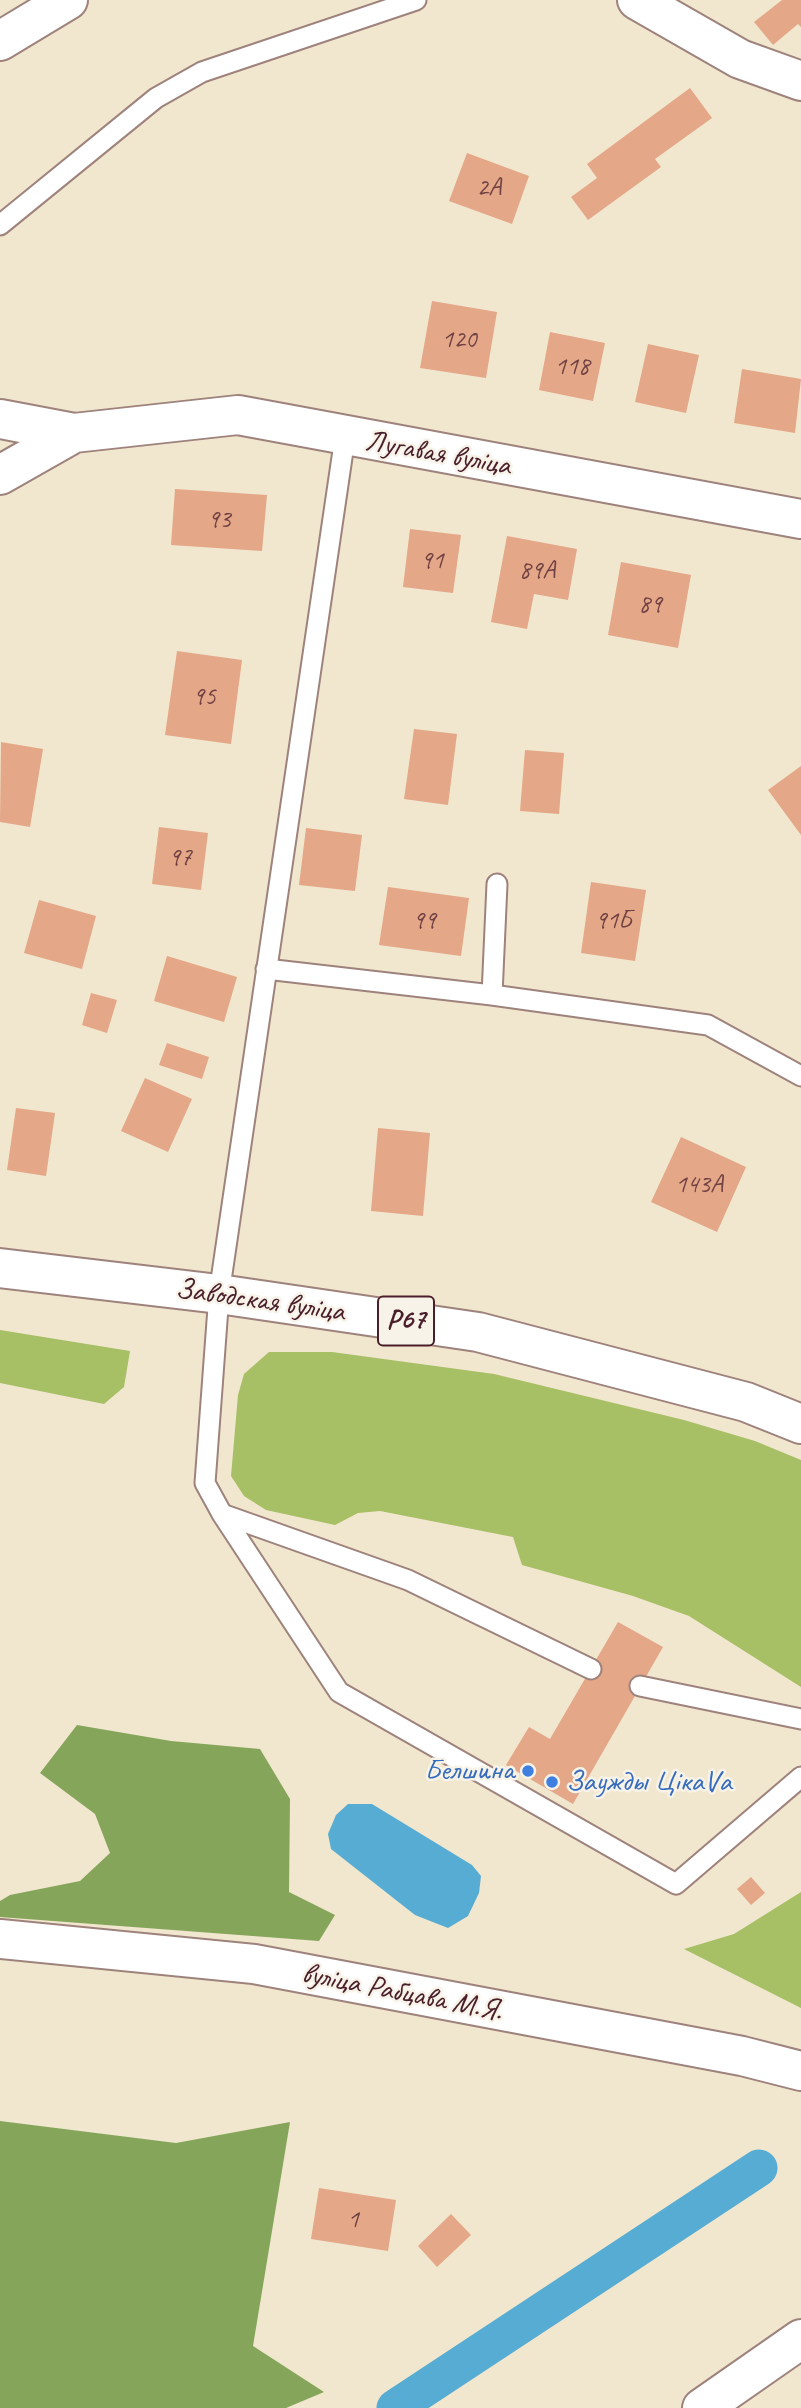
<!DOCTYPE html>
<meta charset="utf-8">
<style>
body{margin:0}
canvas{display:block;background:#f1e6ce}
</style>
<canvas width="801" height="2408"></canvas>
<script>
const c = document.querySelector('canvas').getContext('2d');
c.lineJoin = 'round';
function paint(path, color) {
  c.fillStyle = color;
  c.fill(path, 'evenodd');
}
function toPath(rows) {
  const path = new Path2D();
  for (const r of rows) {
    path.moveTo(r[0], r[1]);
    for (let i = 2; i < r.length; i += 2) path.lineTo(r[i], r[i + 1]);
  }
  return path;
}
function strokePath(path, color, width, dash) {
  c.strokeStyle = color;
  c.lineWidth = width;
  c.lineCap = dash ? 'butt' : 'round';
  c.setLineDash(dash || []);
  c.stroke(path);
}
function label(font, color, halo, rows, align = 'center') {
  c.font = font + ' Caveat,sans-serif';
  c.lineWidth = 5;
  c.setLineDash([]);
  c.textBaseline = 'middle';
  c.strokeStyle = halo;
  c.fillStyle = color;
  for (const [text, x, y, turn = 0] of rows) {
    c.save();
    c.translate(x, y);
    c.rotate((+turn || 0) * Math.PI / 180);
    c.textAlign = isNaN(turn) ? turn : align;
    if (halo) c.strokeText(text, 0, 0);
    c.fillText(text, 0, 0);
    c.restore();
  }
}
paint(toPath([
 [0,1330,130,1351,124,1387,104,1404,0,1383],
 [269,1352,332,1352,494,1374,684,1420,755,1441,801,1460,801,1687,689,1616,633,1596,522,1565,513,1537,380,1511,358,1513,335,1525,266,1510,244,1496,231,1476,238,1395,244,1374],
 [801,1892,801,2008,684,1949,734,1934]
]), '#a7bf65');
paint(toPath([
 [77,1725,171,1741,260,1749,290,1799,289,1892,335,1915,319,1941,0,1917,0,1901,10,1895,80,1881,110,1853,95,1814,40,1773],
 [0,2121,176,2143,290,2122,253,2346,324,2392,286,2408,0,2408]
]), '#85a65a');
paint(toPath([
 [348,1804,372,1804,472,1865,481,1876,479,1893,468,1916,448,1928,415,1915,331,1849,328,1834,336,1815]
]), '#56acd2');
strokePath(toPath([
 [395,2408,759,2168]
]), '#56acd2', 37);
paint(toPath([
 [782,0,801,0,801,27,798,24,773,45,754,22],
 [690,88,712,118,655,159,661,167,588,220,571,197,597,178,587,164],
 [467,153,529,176,512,224,449,201],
 [432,301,497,312,486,378,420,368],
 [550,332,605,343,593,401,539,390],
 [648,344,699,355,686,413,635,402],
 [742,369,801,379,795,433,734,423],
 [175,489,267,495,262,551,171,545],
 [410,529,461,535,453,593,403,587],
 [507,536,577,549,568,600,534,594,527,629,491,622],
 [621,562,691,575,678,648,608,635],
 [177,651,242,660,231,744,165,735],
 [414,729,457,734,448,805,404,799],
 [1,742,43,749,30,827,0,822],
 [525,750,564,753,559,814,520,811],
 [801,766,801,835,768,790],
 [159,827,208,833,201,890,152,884],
 [306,828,362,835,355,891,299,885],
 [591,882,646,890,635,961,581,953],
 [388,887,469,898,461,956,379,945],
 [39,900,96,916,82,969,24,953],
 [167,956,237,977,224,1022,154,1001],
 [91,993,117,1000,107,1033,82,1025],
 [167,1043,209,1057,202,1079,159,1065],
 [145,1078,192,1099,168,1152,121,1131],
 [16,1108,55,1113,46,1176,7,1170],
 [378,1128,430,1133,423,1216,371,1211],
 [681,1137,746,1167,717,1232,651,1202],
 [618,1622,663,1647,573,1804,506,1765,529,1727,550,1739],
 [751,1877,765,1893,751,1905,737,1889],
 [319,2188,396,2200,388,2251,311,2239],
 [451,2214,471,2235,437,2267,418,2246]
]), '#e4a788');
const lane = toPath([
 [0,225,156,98,202,72,416,0],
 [345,437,219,1294,205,1483,222,1514,339,1692,676,1884,801,1777],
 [266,969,492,995,708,1025,801,1076],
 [492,995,497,884],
 [222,1514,408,1580,591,1669],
 [640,1686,801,1719]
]);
const street = toPath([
 [637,0,740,59,801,81],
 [0,41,68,0],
 [0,419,74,433,238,415,801,519],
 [0,475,74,433],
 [0,1939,254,1964,742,2056,801,2071],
 [702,2408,801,2339]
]);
const primary = toPath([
 [0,1268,219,1294,478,1332,746,1402,801,1424]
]);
strokePath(lane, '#9e827c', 23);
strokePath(street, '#9e827c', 42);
strokePath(primary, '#9e827c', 42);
strokePath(lane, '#fff', 19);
strokePath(street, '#fff', 38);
strokePath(primary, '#fff', 38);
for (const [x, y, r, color] of [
 [528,1771,7,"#3f7fe0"],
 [552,1782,7,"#3f7fe0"]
]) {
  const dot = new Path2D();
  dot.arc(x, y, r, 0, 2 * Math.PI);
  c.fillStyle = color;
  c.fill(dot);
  strokePath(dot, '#f7f3e8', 2.5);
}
label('26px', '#704142', null, [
 ["2А",489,188],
 ["120",459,340],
 ["118",572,367],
 ["93",219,520],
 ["91",432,561],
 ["89А",537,571],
 ["89",650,605],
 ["95",204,697],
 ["97",180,858],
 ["99",424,921],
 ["91Б",613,921],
 ["143А",699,1185],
 ["1",353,2220]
]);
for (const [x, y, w] of [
 [406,1321,56]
]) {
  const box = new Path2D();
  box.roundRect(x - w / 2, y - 24.5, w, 49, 5);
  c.fillStyle = '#f7f3e8';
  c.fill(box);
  strokePath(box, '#4a1f2b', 2);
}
label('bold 28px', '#4a1f2b', null, [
 ["Р67",406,1321]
]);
label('30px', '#4a1f2b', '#f7f3e8', [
 ["Лугавая вуліца",438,454,10],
 ["Заводская вуліца",260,1301,8],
 ["вуліца Рабцава М.Я.",402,1993,11]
]);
label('30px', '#366cbe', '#f7f3e8', [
 ["Белшина",514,1771],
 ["Заужды ЦікаVа",566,1782,"left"]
], 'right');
</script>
